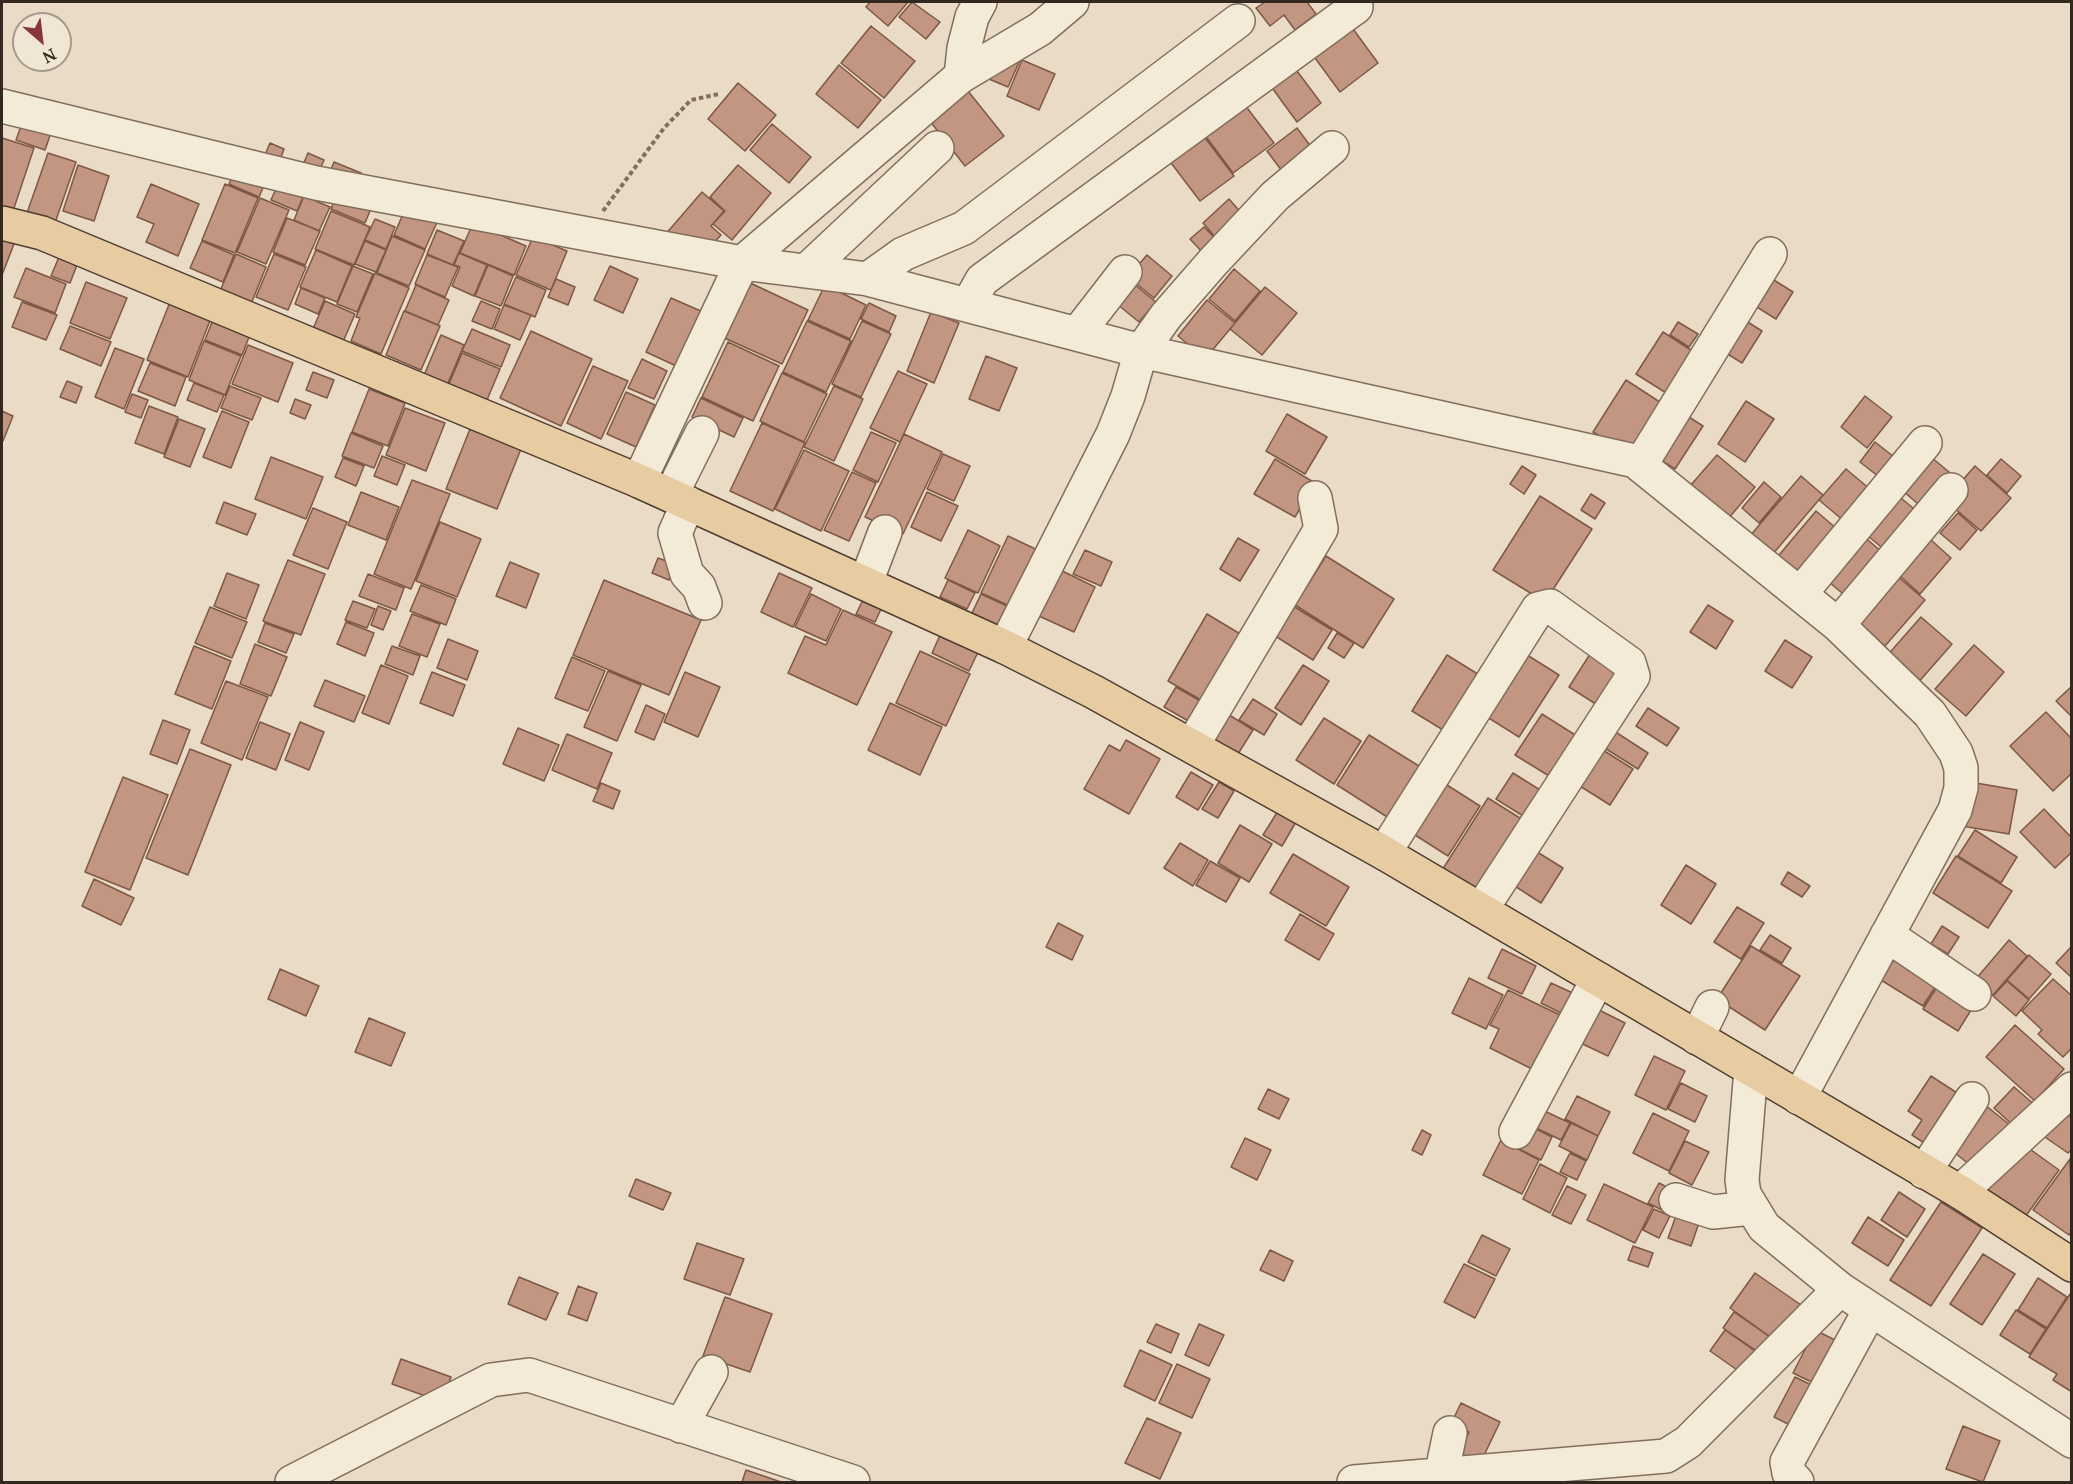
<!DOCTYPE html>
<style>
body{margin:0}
#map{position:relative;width:2073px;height:1484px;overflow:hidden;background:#e9dbc5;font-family:"Noto Serif",serif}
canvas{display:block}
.frame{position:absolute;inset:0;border:3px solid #332820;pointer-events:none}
.north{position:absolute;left:12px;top:12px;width:60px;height:60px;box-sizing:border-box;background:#f1e6d4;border:2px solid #a59a8c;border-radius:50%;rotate:152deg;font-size:16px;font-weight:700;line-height:24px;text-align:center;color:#332820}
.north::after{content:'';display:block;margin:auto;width:21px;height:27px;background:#89353c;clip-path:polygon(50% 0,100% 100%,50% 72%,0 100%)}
</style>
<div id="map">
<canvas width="2073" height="1484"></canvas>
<div class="frame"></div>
<div class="north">N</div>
</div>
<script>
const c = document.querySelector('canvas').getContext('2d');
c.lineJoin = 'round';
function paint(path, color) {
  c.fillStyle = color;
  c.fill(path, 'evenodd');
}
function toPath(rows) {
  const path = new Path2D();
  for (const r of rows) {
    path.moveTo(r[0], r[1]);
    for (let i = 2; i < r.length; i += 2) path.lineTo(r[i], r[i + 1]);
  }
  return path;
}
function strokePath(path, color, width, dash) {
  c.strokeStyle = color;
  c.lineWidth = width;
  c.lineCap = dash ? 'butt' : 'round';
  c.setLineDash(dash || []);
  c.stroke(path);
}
const building = toPath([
 [870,2,908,2,888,26,866,7,870,2],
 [912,2,940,22,926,39,899,17,912,2],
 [1265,2,1307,2,1316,14,1295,30,1284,15,1270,26,1256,8,1265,2],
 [1345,18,1378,63,1340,92,1307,47,1345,18],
 [871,26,915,61,884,98,841,63,871,26],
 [1001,52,1020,60,1008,87,989,79,1001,52],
 [1022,60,1055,74,1039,110,1007,96,1022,60],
 [839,65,881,100,858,128,816,94,839,65],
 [1294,67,1321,103,1297,122,1270,85,1294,67],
 [738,83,776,115,745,151,708,119,738,83],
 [964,86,1004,136,965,166,926,116,964,86],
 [1241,100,1274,143,1233,173,1201,130,1241,100],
 [25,115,54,124,45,150,16,140,25,115],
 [772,124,811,157,789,183,750,150,772,124],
 [1297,128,1318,156,1288,179,1267,151,1297,128],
 [1199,130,1234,176,1200,201,1165,155,1199,130],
 [2,138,34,148,13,211,2,207,2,138],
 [270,143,284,149,279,163,264,157,270,143],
 [48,153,76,162,55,223,27,213,48,153],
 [308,153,324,160,316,179,300,172,308,153],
 [334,162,361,173,355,188,328,177,334,162],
 [78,165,109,176,94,221,63,211,78,165],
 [237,165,267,178,259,197,229,184,237,165],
 [738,165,771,193,732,240,713,224,725,211,710,197,738,165],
 [281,177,307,188,297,211,271,200,281,177],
 [151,184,199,204,178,256,146,242,154,224,137,217,151,184],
 [225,184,258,198,235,253,202,240,225,184],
 [338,191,372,206,365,223,331,209,338,191],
 [702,192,724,211,711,226,721,235,704,254,664,236,702,192],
 [304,196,330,207,319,231,294,220,304,196],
 [260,198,289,210,266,264,237,252,260,198],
 [1229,199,1244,216,1218,240,1203,223,1229,199],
 [406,207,438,220,425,249,394,235,406,207],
 [331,211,370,227,354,265,315,249,331,211],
 [287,218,320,231,305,265,273,252,287,218],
 [375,219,395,227,386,249,365,240,375,219],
 [473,223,526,246,514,275,460,253,473,223],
 [1204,227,1217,240,1203,253,1190,239,1204,227],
 [437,230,464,241,453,265,427,254,437,230],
 [392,236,425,250,409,286,377,273,392,236],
 [533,237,567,251,551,290,516,275,533,237],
 [2,239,14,244,2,275,2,239],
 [202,241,234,255,223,282,190,268,202,241],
 [365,241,386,250,376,272,355,264,365,241],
 [316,250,352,266,337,302,300,287,316,250],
 [459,253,487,265,474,296,452,286,460,267,454,265,459,253],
 [236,254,266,267,251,304,220,291,236,254],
 [274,254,306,267,288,310,256,297,274,254],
 [427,255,458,267,445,297,415,284,427,255],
 [1147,255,1172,276,1154,298,1128,277,1147,255],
 [59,257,77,265,70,283,51,276,59,257],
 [488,265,513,276,501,306,475,296,488,265],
 [353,266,373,274,357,312,337,304,353,266],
 [610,266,638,279,623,313,594,300,610,266],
 [26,268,66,284,55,313,14,297,26,268],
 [1234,269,1260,291,1235,321,1209,299,1234,269],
 [375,273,409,288,381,354,351,341,360,318,356,317,375,273],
 [516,277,546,290,535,317,504,304,516,277],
 [1769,277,1793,292,1776,319,1752,304,1769,277],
 [556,279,575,287,568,305,548,297,556,279],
 [1129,280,1156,302,1139,322,1112,300,1129,280],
 [746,281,808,310,782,364,720,336,746,281],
 [86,282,127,298,110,339,70,323,86,282],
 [416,285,449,300,438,325,405,311,416,285],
 [825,285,866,305,850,339,808,320,825,285],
 [1265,287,1297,313,1262,355,1230,329,1265,287],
 [301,288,325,298,318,314,295,304,301,288],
 [671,298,710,315,685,370,646,352,671,298],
 [1207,300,1235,323,1205,359,1178,336,1207,300],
 [325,301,355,314,343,342,313,329,325,301],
 [481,301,500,309,492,329,472,321,481,301],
 [22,302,57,315,46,340,12,327,22,302],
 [170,302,211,318,188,377,147,360,170,302],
 [869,303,896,316,889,332,861,319,869,303],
 [504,305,531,315,520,340,494,329,504,305],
 [404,311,440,326,421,370,386,355,404,311],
 [931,312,959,323,934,383,907,371,931,312],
 [1738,316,1762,331,1742,363,1718,348,1738,316],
 [214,317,251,332,242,355,205,340,214,317],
 [807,321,851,341,826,392,783,372,807,321],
 [862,321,891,334,861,397,832,384,862,321],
 [1678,322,1698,334,1689,347,1670,335,1678,322],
 [70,326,111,342,101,366,60,349,70,326],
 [472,329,510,345,501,367,462,351,472,329],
 [531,331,592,359,561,426,500,398,531,331],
 [1663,332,1697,354,1671,396,1636,374,1663,332],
 [441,335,464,345,445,390,422,380,441,335],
 [204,341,241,356,225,395,189,380,204,341],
 [728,342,779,366,753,421,702,397,728,342],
 [248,345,293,363,278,402,232,384,248,345],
 [115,348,144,359,124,409,95,397,115,348],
 [462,353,500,369,487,400,449,384,462,353],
 [986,356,1017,368,999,411,969,399,986,356],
 [642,359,667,371,654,399,628,388,642,359],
 [150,363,186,377,175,406,138,391,150,363],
 [593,366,628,381,601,439,567,423,593,366],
 [898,371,927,384,900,442,870,428,898,371],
 [313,372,334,380,327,398,306,390,313,372],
 [782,373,827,394,804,442,760,421,782,373],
 [1626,380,1666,406,1633,457,1593,432,1626,380],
 [67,381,82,387,76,403,60,397,67,381],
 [194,383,224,395,217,412,187,400,194,383],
 [230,386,261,398,252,420,221,408,230,386],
 [834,386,863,399,834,461,804,447,834,386],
 [369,389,405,403,388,446,352,432,369,389],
 [626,392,655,405,636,447,607,434,626,392],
 [132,394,148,400,141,418,125,412,132,394],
 [1865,396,1892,417,1867,448,1841,427,1865,396],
 [701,398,743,418,734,437,692,417,701,398],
 [295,399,311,405,305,419,290,413,295,399],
 [1746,401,1774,419,1745,462,1718,444,1746,401],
 [149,406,178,417,164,454,135,443,149,406],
 [405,408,445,423,426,471,386,455,405,408],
 [1678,410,1703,426,1675,469,1650,453,1678,410],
 [2,411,13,416,3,441,2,440,2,411],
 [222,411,249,422,231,468,203,457,222,411],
 [1287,414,1327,437,1305,474,1266,451,1287,414],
 [179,419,205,429,190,467,164,457,179,419],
 [762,423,805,443,773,511,730,491,762,423],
 [470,429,521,449,497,509,446,489,470,429],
 [871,432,896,443,878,482,853,470,871,432],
 [351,433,383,446,374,468,342,456,351,433],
 [904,434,942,452,903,534,865,517,904,434],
 [1875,442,1898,460,1883,480,1860,462,1875,442],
 [804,450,849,471,821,531,775,509,804,450],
 [943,454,970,466,954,501,927,489,943,454],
 [1717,455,1755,487,1728,519,1690,486,1717,455],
 [382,456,405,465,397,485,374,476,382,456],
 [271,457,323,477,306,519,255,499,271,457],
 [1931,457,1955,477,1926,511,1902,490,1931,457],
 [343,458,364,466,356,486,335,477,343,458],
 [1275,459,1315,483,1295,517,1254,494,1275,459],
 [2001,459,2021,476,2007,493,1987,475,2001,459],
 [1522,466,1536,475,1524,494,1510,484,1522,466],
 [1975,466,2011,498,1981,531,1945,500,1975,466],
 [1846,469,1877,495,1850,526,1819,500,1846,469],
 [852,472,876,483,849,541,824,530,852,472],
 [1801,476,1823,495,1772,555,1749,537,1801,476],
 [412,480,450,494,411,589,374,574,412,480],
 [1764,482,1781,497,1759,523,1742,508,1764,482],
 [361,492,399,507,386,540,348,525,361,492],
 [927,492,958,506,941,541,911,527,927,492],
 [1895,493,1925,518,1892,556,1862,531,1895,493],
 [1591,494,1605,503,1595,519,1581,510,1591,494],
 [1540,496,1592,529,1545,602,1493,570,1540,496],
 [224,502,256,514,247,535,216,523,224,502],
 [313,508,347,522,328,569,293,555,313,508],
 [1816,511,1844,535,1802,585,1774,561,1816,511],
 [1958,513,1977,530,1960,550,1940,533,1958,513],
 [440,522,481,539,457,597,416,581,440,522],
 [968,530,1000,546,978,593,945,578,968,530],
 [1921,531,1951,558,1920,594,1890,567,1921,531],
 [1861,534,1890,559,1853,602,1824,578,1861,534],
 [1008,536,1048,555,1021,611,981,593,1008,536],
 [1238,538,1259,550,1240,581,1220,569,1238,538],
 [1085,550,1112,562,1101,586,1073,574,1085,550],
 [1326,556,1394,599,1363,648,1295,605,1326,556],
 [658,558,675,564,669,580,652,573,658,558],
 [288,560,325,574,301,635,263,621,288,560],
 [510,562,539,574,526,608,496,596,510,562],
 [1050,565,1095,587,1074,632,1028,611,1050,565],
 [1889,569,1925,600,1885,646,1849,615,1889,569],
 [227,573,259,585,246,619,214,606,227,573],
 [779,573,812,588,793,627,761,612,779,573],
 [368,574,404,588,396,610,359,596,368,574],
 [604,580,701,620,669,695,573,655,604,580],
 [948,580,975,593,967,609,940,597,948,580],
 [421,585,456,599,446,625,410,611,421,585],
 [811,594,841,609,826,641,795,627,811,594],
 [981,594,1020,612,1011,632,972,613,981,594],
 [864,598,882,607,875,622,856,614,864,598],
 [353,601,375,609,367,628,345,620,353,601],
 [1288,603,1332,630,1313,660,1269,632,1288,603],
 [1708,605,1733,621,1716,649,1690,632,1708,605],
 [378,606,391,611,383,630,371,625,378,606],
 [210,607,247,622,232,658,195,643,210,607],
 [843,610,892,632,857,705,788,673,805,636,826,645,843,610],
 [412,614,440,624,427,657,399,646,412,614],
 [1207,614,1247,638,1208,704,1168,681,1207,614],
 [1921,617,1952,644,1916,685,1885,658,1921,617],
 [346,622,374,633,365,656,337,644,346,622],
 [265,623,294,634,286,653,258,642,265,623],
 [941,633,979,650,969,671,932,653,941,633],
 [1337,633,1354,643,1344,658,1328,648,1337,633],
 [448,639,478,651,467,680,437,668,448,639],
 [1785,640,1812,657,1792,688,1765,671,1785,640],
 [255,644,287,657,271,696,240,684,255,644],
 [1974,645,2004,672,1966,716,1935,689,1974,645],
 [194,646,231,661,212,709,175,694,194,646],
 [392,646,420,656,413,675,385,664,392,646],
 [1516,648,1559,675,1519,737,1476,710,1516,648],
 [920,651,970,674,946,726,896,703,920,651],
 [1592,651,1625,672,1602,708,1569,687,1592,651],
 [1447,655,1489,681,1453,736,1412,711,1447,655],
 [572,657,605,671,588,711,555,698,572,657],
 [381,665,408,676,389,724,362,713,381,665],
 [1303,665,1329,681,1301,725,1275,708,1303,665],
 [608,671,641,685,617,741,584,727,608,671],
 [432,672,465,685,453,716,420,703,432,672],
 [685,672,720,687,698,737,664,722,685,672],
 [325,680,365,696,354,722,314,706,325,680],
 [226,681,268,697,242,760,201,743,226,681],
 [2072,686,2072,717,2056,701,2072,686],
 [1176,687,1209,706,1197,726,1164,707,1176,687],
 [1253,699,1277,714,1264,735,1239,720,1253,699],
 [890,703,942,727,920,775,868,750,890,703],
 [646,705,665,714,654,740,635,732,646,705],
 [1648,708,1679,728,1667,746,1636,726,1648,708],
 [1223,711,1253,730,1236,757,1206,738,1223,711],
 [2046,712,2072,739,2072,773,2053,791,2010,746,2046,712],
 [1542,714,1580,738,1554,779,1515,755,1542,714],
 [1324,718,1361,741,1334,784,1296,760,1324,718],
 [163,720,190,730,177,764,150,754,163,720],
 [260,722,290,734,276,770,246,758,260,722],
 [300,722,324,732,309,770,285,760,300,722],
 [518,728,559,745,544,781,503,764,518,728],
 [1614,731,1648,753,1638,769,1603,747,1614,731],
 [567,734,612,753,597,789,552,770,567,734],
 [1369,735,1427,771,1395,822,1337,785,1369,735],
 [1126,740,1160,759,1129,814,1084,789,1109,745,1120,751,1126,740],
 [1595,745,1633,769,1610,805,1572,781,1595,745],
 [190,749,231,765,188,875,146,858,190,749],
 [1191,772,1213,785,1198,810,1176,797,1191,772],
 [1513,773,1548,795,1531,821,1496,799,1513,773],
 [123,777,168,795,130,890,85,872,123,777],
 [1436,778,1480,806,1448,856,1404,828,1436,778],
 [1219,782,1234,791,1218,818,1202,809,1219,782],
 [1970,782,2017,790,2009,834,1962,826,1970,782],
 [601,783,620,791,613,809,593,801,601,783],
 [1488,798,1531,825,1482,902,1439,875,1488,798],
 [2044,809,2072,838,2072,852,2055,868,2020,832,2044,809],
 [1278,811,1296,822,1282,846,1263,835,1278,811],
 [1240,825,1272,844,1249,882,1218,863,1240,825],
 [1975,830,2017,857,2001,883,1958,856,1975,830],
 [1180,843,1208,860,1193,886,1164,868,1180,843],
 [1526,845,1563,868,1541,903,1504,879,1526,845],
 [1293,854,1349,887,1326,926,1270,893,1293,854],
 [1956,856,2012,891,1988,928,1933,893,1956,856],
 [1210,861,1240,878,1226,902,1196,885,1210,861],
 [1686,865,1716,884,1691,924,1661,905,1686,865],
 [1788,872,1810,886,1802,897,1781,884,1788,872],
 [94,879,134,898,121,925,82,906,94,879],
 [1737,907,1764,923,1741,959,1714,942,1737,907],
 [1300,914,1334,934,1319,960,1285,940,1300,914],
 [1058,923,1083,936,1072,960,1046,947,1058,923],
 [1942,926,1959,937,1948,954,1931,944,1942,926],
 [1770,935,1791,948,1782,963,1760,950,1770,935],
 [2009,940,2027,956,1993,995,1975,980,2009,940],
 [1751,946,1800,976,1765,1030,1717,999,1751,946],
 [2072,946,2072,978,2056,963,2072,946],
 [1502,949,1536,966,1522,994,1488,978,1502,949],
 [1900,950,1942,976,1923,1006,1881,980,1900,950],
 [2029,955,2051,974,2029,999,2007,980,2029,955],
 [280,969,319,986,306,1016,268,999,280,969],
 [1469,978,1503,995,1486,1029,1452,1013,1469,978],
 [2053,979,2072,996,2072,1048,2063,1057,2038,1034,2042,1030,2022,1011,2053,979],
 [1941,981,1976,1002,1958,1031,1923,1009,1941,981],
 [2007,981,2029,1000,2016,1016,1993,996,2007,981],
 [1551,983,1575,994,1565,1015,1541,1003,1551,983],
 [1508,990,1560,1015,1532,1069,1490,1048,1499,1029,1490,1025,1508,990],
 [1589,1005,1625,1023,1608,1056,1572,1039,1589,1005],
 [369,1018,405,1033,391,1066,355,1052,369,1018],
 [2015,1025,2064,1069,2035,1101,1986,1057,2015,1025],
 [1654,1056,1685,1071,1666,1110,1635,1095,1654,1056],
 [1931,1076,1968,1100,1935,1150,1912,1135,1922,1120,1908,1111,1931,1076],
 [1681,1083,1707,1096,1695,1122,1668,1109,1681,1083],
 [2014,1087,2036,1106,2016,1128,1994,1108,2014,1087],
 [1268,1089,1289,1099,1279,1119,1258,1109,1268,1089],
 [1577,1096,1610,1112,1598,1136,1565,1119,1577,1096],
 [1985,1105,2015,1129,1980,1173,1950,1149,1985,1105],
 [1538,1108,1570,1123,1561,1140,1530,1125,1538,1108],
 [2057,1108,2072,1118,2072,1149,2068,1153,2039,1133,2057,1108],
 [1653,1113,1689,1131,1669,1171,1633,1153,1653,1113],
 [1571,1123,1598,1136,1587,1160,1559,1146,1571,1123],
 [1528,1125,1552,1137,1541,1160,1517,1148,1528,1125],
 [1422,1130,1431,1135,1422,1155,1412,1150,1422,1130],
 [1245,1138,1271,1150,1257,1180,1231,1167,1245,1138],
 [1501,1140,1539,1160,1522,1194,1483,1175,1501,1140],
 [1685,1141,1709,1152,1692,1185,1669,1173,1685,1141],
 [2020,1142,2059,1170,2025,1217,1986,1190,2020,1142],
 [1570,1153,1586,1161,1577,1180,1560,1172,1570,1153],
 [2070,1159,2072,1231,2069,1235,2033,1210,2070,1159],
 [1540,1164,1567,1178,1550,1213,1523,1199,1540,1164],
 [636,1179,671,1193,663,1210,629,1196,636,1179],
 [1659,1183,1674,1191,1664,1211,1648,1203,1659,1183],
 [1604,1184,1653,1207,1635,1243,1587,1220,1604,1184],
 [1567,1186,1586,1195,1571,1224,1552,1215,1567,1186],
 [1899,1192,1925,1209,1907,1237,1881,1220,1899,1192],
 [1941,1202,1982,1228,1931,1306,1890,1280,1941,1202],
 [1654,1209,1670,1216,1659,1238,1643,1230,1654,1209],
 [1677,1213,1700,1220,1691,1246,1668,1238,1677,1213],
 [1868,1217,1904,1240,1888,1266,1852,1243,1868,1217],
 [1482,1235,1510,1249,1496,1276,1468,1262,1482,1235],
 [697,1243,744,1259,730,1295,684,1279,697,1243],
 [1633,1246,1653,1253,1648,1267,1628,1260,1633,1246],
 [1270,1250,1293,1261,1284,1281,1260,1270,1270,1250],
 [1983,1254,2015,1274,1982,1325,1950,1304,1983,1254],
 [1464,1264,1495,1279,1475,1318,1444,1302,1464,1264],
 [1755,1273,1801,1305,1776,1341,1730,1308,1755,1273],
 [519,1277,558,1293,546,1320,508,1304,519,1277],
 [2038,1278,2067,1297,2047,1328,2018,1310,2038,1278],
 [578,1286,597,1293,587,1321,568,1314,578,1286],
 [2070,1294,2072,1294,2072,1392,2053,1380,2057,1374,2029,1357,2070,1294],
 [725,1297,772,1314,750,1372,703,1356,725,1297],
 [2016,1310,2046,1329,2030,1354,2000,1335,2016,1310],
 [1734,1312,1770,1337,1758,1352,1723,1328,1734,1312],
 [1156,1324,1179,1334,1171,1353,1147,1342,1156,1324],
 [1199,1324,1224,1335,1209,1366,1185,1355,1199,1324],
 [1725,1330,1755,1351,1740,1372,1710,1351,1725,1330],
 [1815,1330,1845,1345,1824,1388,1793,1373,1815,1330],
 [1140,1350,1172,1365,1155,1401,1124,1386,1140,1350],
 [401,1359,451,1377,442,1402,392,1384,401,1359],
 [1177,1364,1210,1379,1192,1418,1159,1403,1177,1364],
 [1795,1377,1824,1391,1804,1432,1774,1417,1795,1377],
 [1461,1403,1500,1422,1478,1468,1456,1458,1469,1432,1451,1424,1461,1403],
 [1147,1418,1181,1433,1160,1479,1125,1463,1147,1418],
 [1963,1426,2000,1441,1983,1482,1946,1469,1963,1426],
 [746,1470,781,1482,742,1482,746,1470]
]);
paint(building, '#c29680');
strokePath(building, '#7e5846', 1.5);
const minor = toPath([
 [961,76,1040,29,1072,2],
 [2,106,316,183,742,263,868,279,1141,351,1635,461,1838,625,1930,714,1956,753,1961,768,1961,788,1955,810,1799,1098],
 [806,271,937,148],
 [868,279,903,254,964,228,1238,21],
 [968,305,982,280,1356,7],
 [1077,334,1125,272],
 [1641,464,1770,254],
 [639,481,742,263,961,76,964,48,972,17,980,2],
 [671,495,702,433],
 [688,503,675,533,687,574,699,587,705,603],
 [866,582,885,532],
 [1800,594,1925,443],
 [1838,625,1951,490],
 [1005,647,1113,434,1128,396,1141,351,1166,316,1213,262,1275,196,1332,148],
 [1192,746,1321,529,1315,498],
 [1384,853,1538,609,1550,606,1629,663,1633,676,1481,910],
 [1887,935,1974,994],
 [1697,1038,1712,1007],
 [1516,1132,1598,979],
 [1924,1172,1972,1099],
 [1960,1192,2072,1089],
 [1676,1200,1713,1212,1751,1208],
 [1840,1289,2072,1441],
 [681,1426,711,1372],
 [1441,1476,1450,1433],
 [292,1482,491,1380,529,1375,853,1482],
 [1354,1482,1666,1456,1688,1442,1840,1289,1764,1227,1744,1194,1742,1180,1751,1069],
 [1797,1482,1789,1473,1787,1462,1870,1310]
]);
const major = toPath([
 [2,223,42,233,639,481,1005,647,1094,692,1384,853,1960,1192,2072,1265]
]);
strokePath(minor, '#826e5d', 36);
strokePath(major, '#503d31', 36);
strokePath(toPath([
 [603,211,664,128,691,100,719,94]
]), '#826e5d', 4, [4.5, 3]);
strokePath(minor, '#f4ead8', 33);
strokePath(major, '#e7cca2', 33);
</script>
